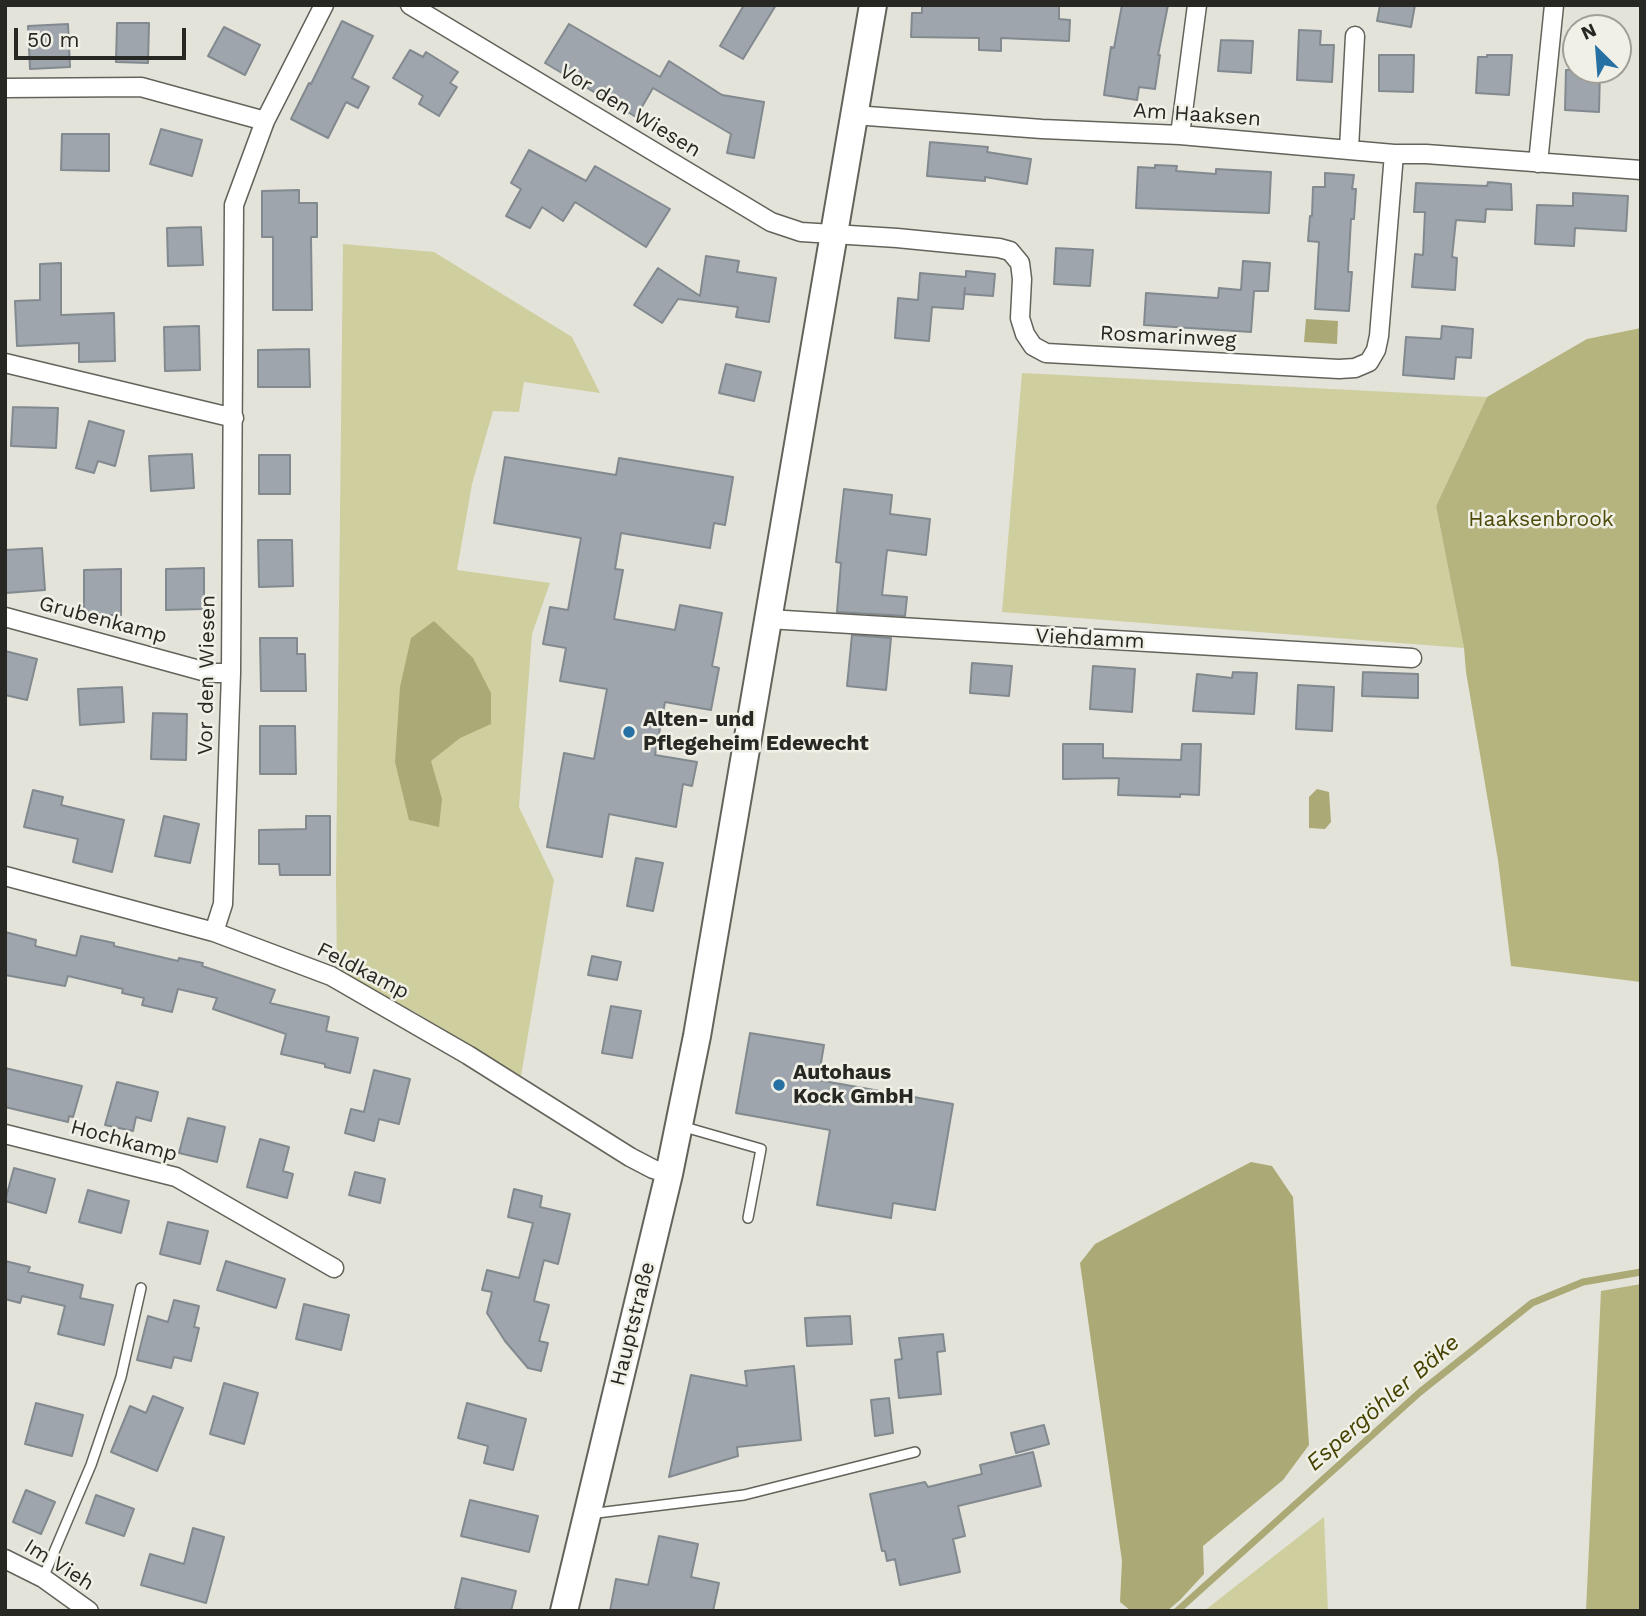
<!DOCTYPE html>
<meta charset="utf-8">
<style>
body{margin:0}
#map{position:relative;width:1646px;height:1616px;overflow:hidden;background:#e3e3d9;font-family:"Work Sans",sans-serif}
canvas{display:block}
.frame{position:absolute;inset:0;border:7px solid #272723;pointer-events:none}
.north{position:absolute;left:1562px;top:14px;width:70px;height:70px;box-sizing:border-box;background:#f0f0e6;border:2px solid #a0a098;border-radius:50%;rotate:335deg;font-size:19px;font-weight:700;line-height:28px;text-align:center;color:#272723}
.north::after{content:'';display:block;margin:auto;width:24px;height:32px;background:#2770a3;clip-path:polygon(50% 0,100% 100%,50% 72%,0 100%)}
.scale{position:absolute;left:14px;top:28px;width:172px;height:32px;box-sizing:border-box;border:4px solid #272723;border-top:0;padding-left:9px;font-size:21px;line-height:24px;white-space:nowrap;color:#272723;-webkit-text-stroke:5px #f0f0e6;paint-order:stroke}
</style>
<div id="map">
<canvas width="1646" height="1616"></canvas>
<div class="frame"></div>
<div class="north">N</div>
<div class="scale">50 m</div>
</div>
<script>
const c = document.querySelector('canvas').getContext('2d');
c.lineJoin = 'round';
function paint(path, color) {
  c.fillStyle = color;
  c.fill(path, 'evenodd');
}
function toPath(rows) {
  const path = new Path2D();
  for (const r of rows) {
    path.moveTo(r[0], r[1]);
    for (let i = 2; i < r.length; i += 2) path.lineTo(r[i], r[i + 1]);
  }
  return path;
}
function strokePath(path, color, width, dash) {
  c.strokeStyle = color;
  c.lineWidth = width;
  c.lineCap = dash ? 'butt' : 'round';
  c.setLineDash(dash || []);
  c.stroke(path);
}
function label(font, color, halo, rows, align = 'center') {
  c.font = font + ' "Work Sans",sans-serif';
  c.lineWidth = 5;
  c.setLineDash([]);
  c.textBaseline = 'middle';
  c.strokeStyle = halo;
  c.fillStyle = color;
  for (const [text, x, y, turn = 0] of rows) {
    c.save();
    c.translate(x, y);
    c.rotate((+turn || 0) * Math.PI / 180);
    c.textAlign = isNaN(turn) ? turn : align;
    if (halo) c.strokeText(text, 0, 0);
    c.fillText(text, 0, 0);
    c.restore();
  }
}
paint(toPath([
 [343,244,434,252,572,337,600,393,524,382,519,412,493,411,472,484,457,570,550,583,532,634,519,807,554,880,521,1076,415,1012,337,975,336,877],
 [1022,373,1487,397,1436,506,1464,648,1002,612],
 [1324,1517,1328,1611,1204,1611]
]), '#cfce9f');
paint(toPath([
 [1641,328,1641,982,1511,966,1498,860,1466,672,1464,648,1436,506,1487,397,1587,339],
 [1641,1284,1641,1611,1586,1611,1601,1291]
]), '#b5b47f');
paint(toPath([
 [1306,319,1338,321,1337,344,1304,342],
 [434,621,473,658,491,693,491,724,460,738,431,761,442,799,439,827,409,820,395,762,400,687,411,638],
 [1317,789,1329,792,1331,822,1325,829,1309,828,1309,797],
 [1251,1162,1272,1166,1293,1197,1309,1445,1283,1480,1203,1546,1204,1574,1180,1600,1167,1611,1131,1611,1120,1602,1122,1561,1080,1263,1095,1244]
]), '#aba975');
strokePath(toPath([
 [1177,1611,1420,1392,1532,1303,1583,1282,1641,1272]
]), '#aba975', 7);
const building = toPath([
 [744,5,776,5,743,59,720,46,744,5],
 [922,5,1059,5,1059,19,1070,20,1069,41,1001,38,1001,51,979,50,979,38,911,37,912,13,922,13,922,5],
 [1122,5,1168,5,1158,55,1160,55,1155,89,1139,87,1137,100,1104,95,1111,47,1114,48,1122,5],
 [1380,5,1415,5,1411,27,1377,21,1380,5],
 [342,21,373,36,352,78,369,87,358,108,346,102,328,138,291,119,309,83,311,84,342,21],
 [117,23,149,23,148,63,116,62,117,23],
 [68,24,70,67,30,69,28,26,68,24],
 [569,24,660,77,669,61,722,95,764,102,754,158,727,153,731,134,653,88,636,117,545,63,569,24],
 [224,27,260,45,245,75,208,56,224,27],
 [1299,30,1321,31,1320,45,1334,45,1332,82,1297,80,1299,30],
 [1221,40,1253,41,1251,73,1218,71,1221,40],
 [410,50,423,57,426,52,458,72,450,83,457,87,439,116,419,104,423,96,393,78,410,50],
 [1379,55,1414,55,1413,92,1379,91,1379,55],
 [1487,55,1512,55,1509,95,1476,93,1478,57,1487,57,1487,55],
 [1566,70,1600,70,1599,112,1565,110,1566,70],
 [161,129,202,140,192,176,150,164,161,129],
 [62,134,109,134,109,171,61,170,62,134],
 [930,142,988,147,987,152,1031,159,1027,184,985,177,985,181,927,176,930,142],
 [529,150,586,181,595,166,670,209,646,247,575,202,563,221,542,207,530,228,506,216,521,189,511,183,529,150],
 [1155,165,1177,166,1176,171,1216,174,1216,169,1271,172,1269,213,1136,208,1138,167,1155,168,1155,165],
 [1325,173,1354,175,1352,189,1356,189,1354,219,1351,219,1348,272,1352,272,1349,311,1315,309,1319,242,1308,241,1310,216,1312,216,1313,187,1325,187,1325,173],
 [1488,182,1511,184,1512,210,1486,209,1485,222,1456,220,1452,257,1457,258,1455,290,1412,287,1415,254,1423,255,1425,212,1414,212,1416,183,1487,186,1488,182],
 [299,190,299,203,317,203,317,237,311,237,312,310,273,310,273,237,262,237,262,191,299,190],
 [1573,193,1628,196,1626,231,1575,228,1574,246,1535,244,1537,205,1573,206,1573,193],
 [201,227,203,265,168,266,167,228,201,227],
 [1056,248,1093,250,1090,286,1054,284,1056,248],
 [706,256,739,261,737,272,776,278,769,322,736,317,738,307,678,299,662,323,634,305,658,268,700,296,706,256],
 [1243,261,1270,263,1268,291,1254,291,1251,332,1144,325,1146,293,1218,298,1219,288,1241,290,1243,261],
 [61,263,61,315,114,313,115,361,79,362,79,343,17,346,15,301,40,300,40,264,61,263],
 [966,271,995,274,993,296,964,294,965,288,963,309,932,307,929,341,895,338,898,298,918,300,920,273,966,277,966,271],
 [199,326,200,370,165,371,164,327,199,326],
 [1442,326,1473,329,1471,358,1456,357,1454,379,1403,375,1406,337,1441,339,1442,326],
 [309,349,310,387,258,387,258,350,309,349],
 [726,364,761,372,754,401,719,393,726,364],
 [13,407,58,408,56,448,11,446,13,407],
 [89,421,124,431,115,466,98,461,94,473,76,468,89,421],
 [192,454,194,488,151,491,149,456,192,454],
 [259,455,290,455,290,494,259,494,259,455],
 [505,457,616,475,619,458,733,477,725,525,714,523,710,548,621,533,615,569,623,570,614,619,675,630,680,605,722,613,712,666,719,668,711,710,665,702,655,755,697,762,692,786,683,784,676,827,609,814,602,857,547,847,564,753,594,759,607,689,560,681,566,648,543,644,550,607,568,610,581,538,494,523,505,457],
 [844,489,892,495,890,514,930,519,926,555,887,550,882,595,907,597,905,616,837,612,841,563,836,562,844,489],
 [258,540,292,540,293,586,259,587,258,540],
 [42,548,45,590,6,593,5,550,42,548],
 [204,568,204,609,166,610,166,569,204,568],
 [121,569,121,615,84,615,84,570,121,569],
 [852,635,891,638,886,690,847,686,852,635],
 [260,638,297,638,297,654,305,654,306,691,261,691,260,638],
 [5,651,37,659,27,700,5,695,5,651],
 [972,663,1012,666,1009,696,970,693,972,663],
 [1093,666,1135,669,1132,712,1090,709,1093,666],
 [1233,672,1257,673,1254,714,1193,711,1197,674,1232,678,1233,672],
 [1363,672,1418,674,1418,698,1362,696,1363,672],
 [1298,685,1334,687,1332,731,1296,729,1298,685],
 [122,687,124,722,80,725,78,689,122,687],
 [153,713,187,714,186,760,151,759,153,713],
 [260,726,295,726,296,774,260,774,260,726],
 [1063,744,1103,744,1103,758,1181,760,1182,744,1201,744,1199,795,1180,794,1180,797,1118,795,1119,778,1063,779,1063,744],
 [33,790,63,797,61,805,124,820,112,872,73,862,78,839,24,827,33,790],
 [164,816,199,824,190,863,155,856,164,816],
 [306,816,330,816,330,875,280,875,279,864,259,864,259,830,306,829,306,816],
 [636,858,663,863,653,911,627,906,636,858],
 [5,932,36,940,35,946,76,956,81,936,114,943,114,946,178,961,179,958,203,963,202,966,275,990,270,1003,329,1017,326,1031,358,1038,350,1073,325,1067,325,1064,281,1054,286,1034,213,1009,217,998,178,989,172,1012,142,1005,144,998,122,993,123,989,68,976,65,986,5,975,5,932],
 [592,956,621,962,617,980,588,975,592,956],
 [611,1006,641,1011,632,1058,602,1053,611,1006],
 [750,1033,824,1045,818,1080,953,1104,935,1210,893,1203,891,1218,817,1205,830,1130,736,1113,750,1033],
 [5,1068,82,1086,73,1117,69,1116,68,1122,5,1107,5,1068],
 [374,1070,410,1079,399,1124,379,1119,374,1141,345,1133,351,1109,364,1112,374,1070],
 [117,1082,158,1092,151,1121,136,1117,133,1131,105,1125,117,1082],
 [188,1118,225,1127,217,1162,179,1153,188,1118],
 [260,1139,289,1147,283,1171,293,1174,287,1198,247,1187,260,1139],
 [14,1168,55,1179,46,1213,5,1201,14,1168],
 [355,1172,385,1179,380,1203,349,1195,355,1172],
 [514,1189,542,1196,540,1207,570,1214,558,1264,544,1260,534,1301,549,1305,539,1341,548,1343,541,1371,528,1368,505,1341,487,1313,492,1292,482,1290,487,1270,519,1278,533,1223,508,1217,514,1189],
 [88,1190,129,1201,121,1233,79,1222,88,1190],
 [168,1222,208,1231,200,1264,160,1254,168,1222],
 [5,1261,30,1267,28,1272,83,1285,80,1298,113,1305,104,1345,58,1334,65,1306,22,1296,20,1303,5,1299,5,1261],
 [226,1261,285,1279,276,1308,217,1290,226,1261],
 [174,1300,199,1306,194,1327,199,1328,191,1361,174,1357,171,1368,137,1360,148,1316,168,1322,174,1300],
 [304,1304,349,1315,341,1350,296,1339,304,1304],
 [850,1316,852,1344,807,1346,805,1318,850,1316],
 [943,1334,945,1351,937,1352,941,1394,899,1398,895,1360,902,1359,899,1338,943,1334],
 [794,1366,801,1440,737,1447,738,1456,669,1477,691,1375,747,1386,745,1371,794,1366],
 [224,1383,258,1393,244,1444,210,1434,224,1383],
 [153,1396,183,1408,157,1471,111,1452,130,1406,146,1413,153,1396],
 [889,1398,893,1433,875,1436,871,1400,889,1398],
 [36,1403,83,1415,72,1456,25,1444,36,1403],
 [467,1403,526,1419,513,1470,484,1463,488,1446,458,1438,467,1403],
 [1044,1425,1049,1444,1016,1453,1011,1433,1044,1425],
 [1033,1452,1041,1486,958,1506,965,1536,953,1539,960,1572,900,1585,895,1559,887,1561,885,1551,882,1551,870,1494,925,1482,928,1487,982,1474,980,1465,1033,1452],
 [26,1490,55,1502,41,1534,13,1522,26,1490],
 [96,1495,134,1509,124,1536,86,1523,96,1495],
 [470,1500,538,1516,529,1552,461,1536,470,1500],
 [193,1528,224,1537,206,1603,141,1585,150,1554,184,1564,193,1528],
 [659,1536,698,1544,691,1577,719,1583,713,1611,610,1611,616,1579,648,1585,659,1536],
 [462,1578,516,1591,511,1611,466,1611,455,1608,462,1578]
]);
paint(building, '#9ea5ac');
strokePath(building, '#82898f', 2);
const service = toPath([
 [681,1126,761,1149,748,1218],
 [589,1514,744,1495,915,1452],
 [43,1578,91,1465,121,1377,141,1288]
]);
const minor = toPath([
 [410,5,771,222,801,232,897,238,999,248,1010,251,1020,263,1022,279,1020,318,1025,334,1033,346,1046,353,1339,369,1355,368,1369,362,1376,350,1379,336,1394,154],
 [5,88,141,87,265,121],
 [854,115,1042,129,1180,135,1394,154,1426,154,1641,170],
 [1180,135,1197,5],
 [1349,149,1355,36],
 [1538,163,1554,5],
 [5,363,234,418],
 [5,617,210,673,231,673],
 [768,619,1412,658],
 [5,876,214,932,331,976,468,1055,630,1157,653,1169,669,1174],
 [214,932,223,904,231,673,234,205,265,121,324,5],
 [5,1134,176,1177,334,1268],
 [5,1559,43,1578,89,1611]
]);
const secondary = toPath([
 [564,1611,669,1174,697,1036,873,5]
]);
strokePath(service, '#63635b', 12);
strokePath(minor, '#63635b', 21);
strokePath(secondary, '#63635b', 30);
strokePath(service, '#fff', 9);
strokePath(minor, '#fff', 18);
strokePath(secondary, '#fff', 26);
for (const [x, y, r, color] of [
 [629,732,7,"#2770a3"],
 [779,1085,7,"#2770a3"]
]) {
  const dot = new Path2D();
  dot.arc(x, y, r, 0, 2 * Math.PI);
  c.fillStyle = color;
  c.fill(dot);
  strokePath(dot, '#f0f0e6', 2.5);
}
label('21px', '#272723', '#f0f0e6', [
 ["Vor den Wiesen",630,111,31],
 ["Am Haaksen",1197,115,4],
 ["Rosmarinweg",1168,337,3],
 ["Grubenkamp",103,620,15],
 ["Viehdamm",1090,639,3],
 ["Vor den Wiesen",207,675,-89],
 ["Feldkamp",363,971,27],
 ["Hochkamp",124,1141,15],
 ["Hauptstraße",633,1324,-76],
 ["Im Vieh",59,1565,32]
]);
label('21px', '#4e4b0a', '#f0f0e6', [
 ["Haaksenbrook",1541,520]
]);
label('bold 21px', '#272723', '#f0f0e6', [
 ["Alten- und",643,720],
 ["Pflegeheim Edewecht",643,744],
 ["Autohaus",793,1073],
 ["Kock GmbH",793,1097]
], 'left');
label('italic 23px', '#454200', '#f0f0e6', [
 ["Espergöhler Bäke",1383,1403,-41]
]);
</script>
